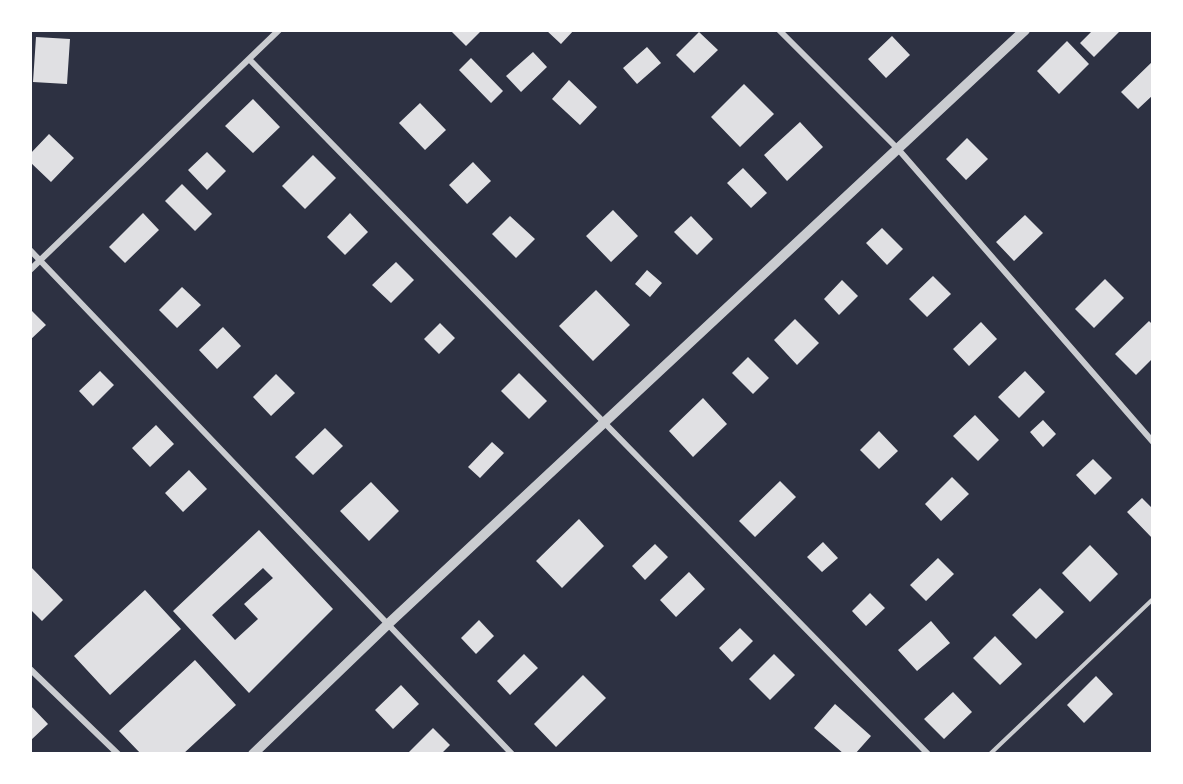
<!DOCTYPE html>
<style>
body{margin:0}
#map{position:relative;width:1183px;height:784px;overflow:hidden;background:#2d3142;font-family:"Exo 2",sans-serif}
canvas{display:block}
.frame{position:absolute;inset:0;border:32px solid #fff;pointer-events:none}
</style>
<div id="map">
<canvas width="1183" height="784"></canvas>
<div class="frame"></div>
</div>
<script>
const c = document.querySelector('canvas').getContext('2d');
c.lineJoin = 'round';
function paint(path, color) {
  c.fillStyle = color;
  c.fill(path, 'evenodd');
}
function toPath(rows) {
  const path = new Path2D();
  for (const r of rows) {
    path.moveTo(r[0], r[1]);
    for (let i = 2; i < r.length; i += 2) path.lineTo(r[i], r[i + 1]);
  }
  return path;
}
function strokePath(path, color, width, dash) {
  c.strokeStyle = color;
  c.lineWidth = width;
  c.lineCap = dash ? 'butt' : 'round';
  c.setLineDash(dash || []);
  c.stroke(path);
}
paint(toPath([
 [450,30,482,30,466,46],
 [546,30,574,30,561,44],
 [1093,30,1121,30,1094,57,1080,43],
 [699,32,718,50,694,73,676,55],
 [892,36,910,55,886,78,868,59],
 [36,37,70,39,67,84,33,82],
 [1067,41,1089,64,1059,94,1037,71],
 [647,47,661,63,637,84,623,68],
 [533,52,547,67,521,92,506,76],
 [471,58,503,91,491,103,459,70],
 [1153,61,1153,95,1138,109,1121,92],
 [569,80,597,107,580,125,552,99],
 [744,84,774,114,740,147,711,117],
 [253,99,280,127,253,153,225,126],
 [420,103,446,130,425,150,399,123],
 [800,122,823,147,787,181,764,155],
 [49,134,74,158,51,182,30,162,30,154],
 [967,138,988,159,966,180,946,159],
 [207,152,226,171,207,190,188,170],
 [313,155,336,178,305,209,282,186],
 [473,162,491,181,467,204,449,185],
 [743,168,767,193,751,208,727,183],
 [182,184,212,214,195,231,165,201],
 [613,210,638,236,611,262,586,236],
 [143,213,159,230,125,263,109,247],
 [350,213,368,232,345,255,327,237],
 [1025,215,1043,233,1014,261,996,242],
 [510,216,535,239,516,258,492,234],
 [691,216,713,239,697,255,674,232],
 [882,228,903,249,887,265,866,243],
 [396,262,414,280,391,303,372,285],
 [647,270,662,283,650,297,635,284],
 [933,276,951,294,927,317,909,299],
 [1105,279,1124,298,1094,328,1075,309],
 [842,280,858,296,839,315,824,299],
 [182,287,201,305,177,328,159,310],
 [596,290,630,325,593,361,559,326],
 [32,311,46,325,30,340,30,312],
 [795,319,819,343,797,365,774,340],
 [1149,321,1153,325,1153,358,1136,375,1115,354],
 [981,322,997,339,969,366,953,349],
 [440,323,455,338,439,354,424,339],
 [223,327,241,346,217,369,199,350],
 [748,357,769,378,753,394,732,373],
 [100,371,114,385,93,406,79,391],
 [1025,371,1045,392,1019,418,998,397],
 [519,373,547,401,529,419,501,391],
 [276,374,295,393,271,416,253,397],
 [703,398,727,424,693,457,669,431],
 [975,415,999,440,978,461,953,436],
 [1043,420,1056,434,1043,447,1030,432],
 [156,425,174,444,150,467,132,448],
 [325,428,343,446,313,475,295,457],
 [879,431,898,451,879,469,860,450],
 [492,442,504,453,480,478,468,467],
 [1093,459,1112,478,1095,495,1076,475],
 [189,470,207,489,183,512,165,493],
 [952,477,969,494,941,521,925,504],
 [780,481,796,497,755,537,739,521],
 [371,482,399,511,369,541,340,511],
 [1142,498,1153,509,1153,539,1127,512],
 [579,519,604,546,562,588,536,561],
 [259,530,333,609,249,693,173,611],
 [263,568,273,578,244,604,258,619,235,640,212,615],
 [823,542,838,558,822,572,807,557],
 [655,544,668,557,645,580,632,566],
 [1090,545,1118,574,1090,602,1062,573],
 [938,558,954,574,926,601,910,585],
 [30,566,63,600,42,621,30,609],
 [689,572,705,589,676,617,660,600],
 [1040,588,1064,612,1036,639,1012,615],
 [145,590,181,629,110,695,74,656],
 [870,593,885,608,866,626,852,611],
 [479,620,494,636,476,654,461,638],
 [931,621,950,643,917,671,898,650],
 [740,628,753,641,732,662,719,648],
 [995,636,1022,664,1000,685,973,658],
 [524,654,538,668,510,695,497,681],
 [774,654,795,675,770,700,749,679],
 [195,660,236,705,183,754,141,754,119,731],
 [583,675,606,698,556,747,534,724],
 [1096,676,1113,694,1084,723,1067,705],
 [401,685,419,704,393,729,375,710],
 [953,692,972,712,944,739,924,719],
 [835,704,871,736,855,754,844,754,814,728],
 [30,705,48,724,30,741],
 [433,728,450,745,441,754,407,754]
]), '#e0e0e3');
strokePath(toPath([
 [990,754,1153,599]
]), '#caccd0', 4);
strokePath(toPath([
 [779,30,898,149,1153,442],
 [249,59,928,754],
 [30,250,512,754],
 [30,270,279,30],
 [30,669,118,754]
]), '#caccd0', 6);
strokePath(toPath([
 [253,754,387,625,1025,30]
]), '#caccd0', 10);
</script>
